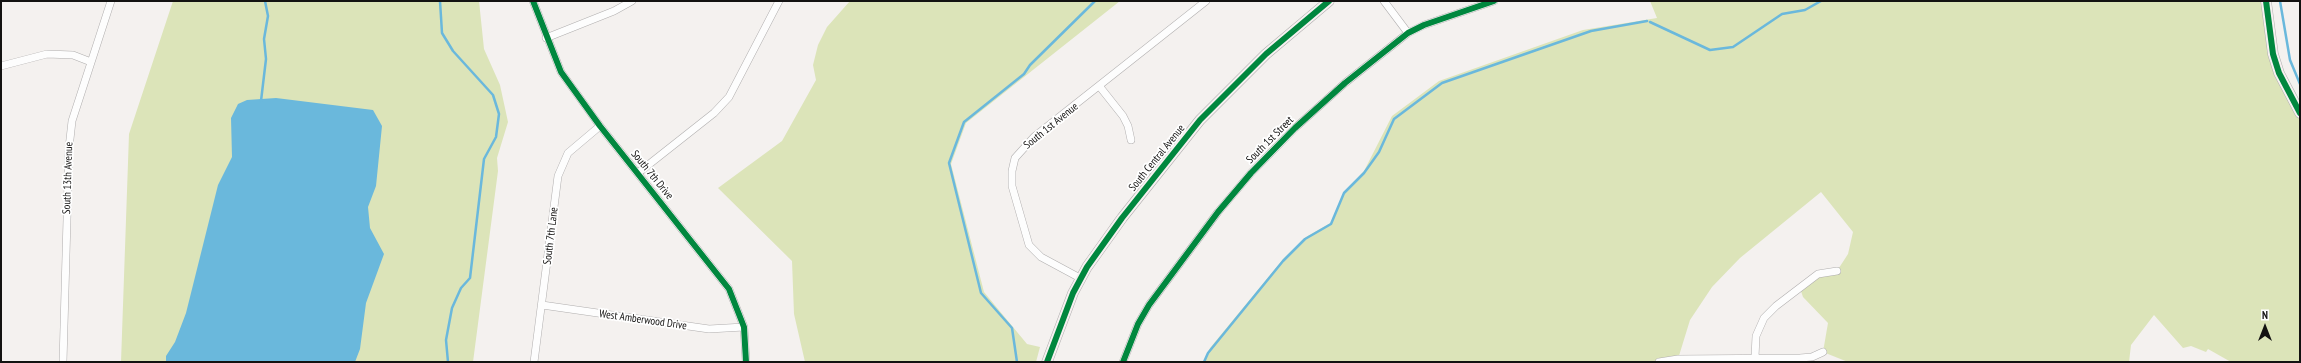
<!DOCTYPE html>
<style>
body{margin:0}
#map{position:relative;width:2301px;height:363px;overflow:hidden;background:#f4f1ef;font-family:"PT Sans Narrow",sans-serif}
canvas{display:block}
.frame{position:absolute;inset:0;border:2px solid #131211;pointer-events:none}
.north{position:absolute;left:2245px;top:307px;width:40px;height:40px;-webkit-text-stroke:3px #fff;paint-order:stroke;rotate:0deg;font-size:11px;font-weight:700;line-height:16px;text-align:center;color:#131211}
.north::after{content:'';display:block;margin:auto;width:14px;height:18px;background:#131211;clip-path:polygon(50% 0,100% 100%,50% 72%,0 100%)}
</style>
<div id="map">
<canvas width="2301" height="363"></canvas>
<div class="frame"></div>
<div class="north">N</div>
</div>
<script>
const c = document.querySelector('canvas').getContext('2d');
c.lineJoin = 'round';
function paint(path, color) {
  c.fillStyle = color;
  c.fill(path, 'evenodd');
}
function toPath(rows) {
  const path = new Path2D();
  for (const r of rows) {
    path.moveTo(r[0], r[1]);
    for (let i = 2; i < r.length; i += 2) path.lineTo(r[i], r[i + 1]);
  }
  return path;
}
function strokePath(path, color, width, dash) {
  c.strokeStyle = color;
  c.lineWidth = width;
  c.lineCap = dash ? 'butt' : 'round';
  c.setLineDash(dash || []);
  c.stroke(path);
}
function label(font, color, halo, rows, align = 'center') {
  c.font = font + ' "PT Sans Narrow",sans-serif';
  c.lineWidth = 3.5;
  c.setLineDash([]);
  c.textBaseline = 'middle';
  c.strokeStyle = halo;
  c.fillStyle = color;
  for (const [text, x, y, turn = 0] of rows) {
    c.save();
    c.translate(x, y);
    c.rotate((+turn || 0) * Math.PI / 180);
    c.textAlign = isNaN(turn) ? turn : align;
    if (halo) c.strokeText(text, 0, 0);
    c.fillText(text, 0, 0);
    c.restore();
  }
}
paint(toPath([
 [173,1,479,1,484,49,500,85,508,122,497,158,498,171,473,362,121,362,129,134],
 [850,1,1120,1,966,123,951,164,984,292,1027,344,1040,347,1036,362,805,362,794,314,792,261,718,188,782,141,816,80,813,65,818,45,827,27],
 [1650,1,2266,1,2269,38,2300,113,2300,362,2231,362,2208,349,2206,352,2191,346,2183,348,2154,315,2131,345,2129,362,1848,362,1823,352,1828,323,1803,297,1800,288,1818,274,1837,271,1848,254,1853,232,1821,192,1740,258,1712,287,1690,320,1678,359,1659,362,1204,362,1210,348,1284,258,1306,237,1332,222,1344,192,1364,171,1392,116,1439,81,1583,30,1657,18]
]), '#dce4b9');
paint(toPath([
 [276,98,373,110,382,126,376,186,368,207,370,228,384,254,366,303,360,349,355,362,166,362,166,356,175,342,186,313,218,185,232,157,231,118,238,104,247,100]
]), '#6ab8dc');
strokePath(toPath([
 [440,1,442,33,453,51,493,95,499,114,496,137,484,159,470,278,461,288,452,308,446,340,448,362],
 [2280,1,2290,60,2300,84],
 [1650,22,1710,50,1733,47,1782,14,1805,10,1821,1],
 [261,101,266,59,264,39,268,16,265,1],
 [1017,362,1012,328,981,293,949,163,964,122,1024,74,1030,65,1095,1],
 [1204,362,1208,353,1283,261,1305,239,1331,224,1344,193,1364,173,1379,152,1394,119,1442,83,1591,31,1647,21]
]), '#6ab8dc', 2.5);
const street = toPath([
 [533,1,561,72,600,126,729,289,744,327,746,362],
 [1384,1,1408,33],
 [546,38,614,11,632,1],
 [1,66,47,54,73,55,91,62],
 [1100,87,1123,116,1128,126,1131,140],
 [638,173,714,113,729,97,779,1],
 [1080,278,1041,257,1029,245,1012,186,1012,171,1015,158,1034,137,1206,1],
 [542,305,709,329,744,327],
 [1755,357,1756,336,1764,318,1776,306,1818,274,1837,271],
 [63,362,69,148,72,121,111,1],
 [534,362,558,176,568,153,600,126],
 [1123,362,1138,324,1149,305,1218,212,1251,173,1295,128,1345,83,1408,33,1424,25,1494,1],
 [1659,362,1678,359,1800,358,1812,357,1823,352]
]);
const secondary = toPath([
 [2266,1,2273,54,2279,73,2300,113],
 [1047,362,1073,293,1087,267,1122,218,1200,120,1266,54,1329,1]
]);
strokePath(street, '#b0aeae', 8);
strokePath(secondary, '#b0aeae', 11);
strokePath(street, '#fdfdfd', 7);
strokePath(secondary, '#f6f1f1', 10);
strokePath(toPath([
 [533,1,561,72,600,126,729,289,744,327,746,362],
 [2266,1,2273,54,2279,73,2300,113],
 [1047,362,1073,293,1087,267,1122,218,1200,120,1266,54,1329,1],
 [1123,362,1138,324,1149,305,1218,212,1251,173,1295,128,1345,83,1408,33,1424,25,1494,1]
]), '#00873e', 6);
label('11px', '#131211', '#fff', [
 ["South 1st Avenue",1051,126,-39],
 ["South 1st Street",1270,140,-45],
 ["South Central Avenue",1157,158,-51],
 ["South 7th Drive",652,175,51],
 ["South 13th Avenue",68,178,-88],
 ["South 7th Lane",551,236,-83],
 ["West Amberwood Drive",643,320,8]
]);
</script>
